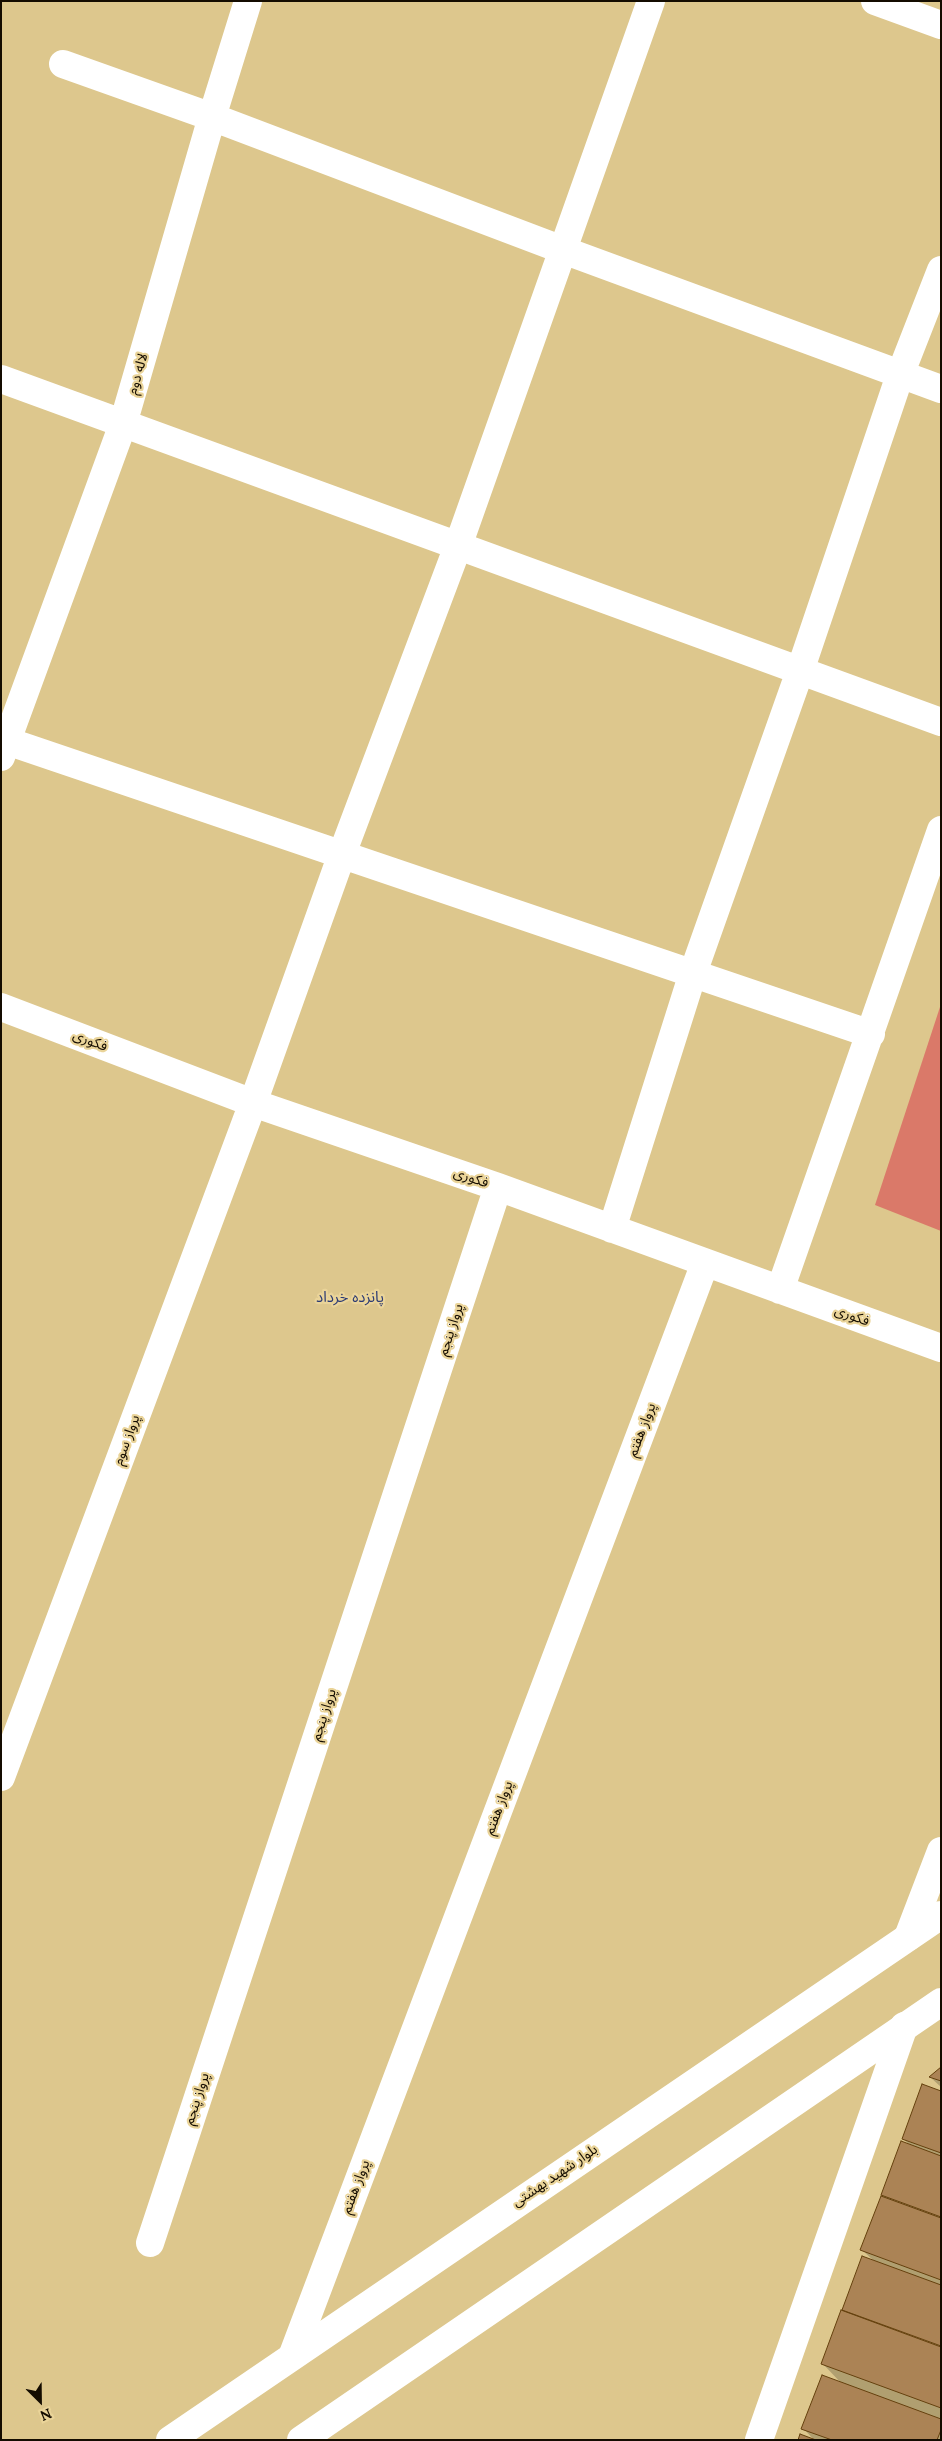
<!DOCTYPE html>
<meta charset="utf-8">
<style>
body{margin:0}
#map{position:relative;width:942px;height:2441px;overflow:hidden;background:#ddc78d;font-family:Lora,serif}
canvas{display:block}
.frame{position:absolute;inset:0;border:2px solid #140c00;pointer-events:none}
.north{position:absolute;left:15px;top:2376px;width:50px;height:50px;-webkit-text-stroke:4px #ead499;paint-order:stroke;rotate:157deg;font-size:14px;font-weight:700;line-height:20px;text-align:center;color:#140c00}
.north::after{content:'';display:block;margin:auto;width:18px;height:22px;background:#140c00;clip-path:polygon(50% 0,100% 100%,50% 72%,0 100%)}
</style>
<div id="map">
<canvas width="942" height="2441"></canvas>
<div class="frame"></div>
<div class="north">N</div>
</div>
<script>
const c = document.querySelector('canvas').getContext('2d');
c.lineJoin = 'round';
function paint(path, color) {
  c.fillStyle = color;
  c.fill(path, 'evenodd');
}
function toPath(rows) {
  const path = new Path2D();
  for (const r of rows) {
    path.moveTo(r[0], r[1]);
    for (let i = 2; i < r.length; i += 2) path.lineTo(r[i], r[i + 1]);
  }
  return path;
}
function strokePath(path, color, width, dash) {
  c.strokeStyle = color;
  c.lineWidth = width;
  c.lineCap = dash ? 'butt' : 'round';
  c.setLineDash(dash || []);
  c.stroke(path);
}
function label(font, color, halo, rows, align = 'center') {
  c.font = font + ' Lora,"Noto Sans Arabic",serif';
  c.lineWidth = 4.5;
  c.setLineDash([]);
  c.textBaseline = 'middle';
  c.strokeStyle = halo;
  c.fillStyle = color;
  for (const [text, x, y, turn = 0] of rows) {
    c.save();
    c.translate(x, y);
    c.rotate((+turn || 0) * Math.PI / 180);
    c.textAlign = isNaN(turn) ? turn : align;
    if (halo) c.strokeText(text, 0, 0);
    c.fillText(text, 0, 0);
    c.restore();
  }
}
paint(toPath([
 [941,1004,941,1231,875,1205]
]), '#da7969');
paint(toPath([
 [941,2069,941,2087,930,2077],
 [941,2093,941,2440,814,2440,803,2428,842,2384,823,2364,863,2257,874,2261,862,2250,902,2143,911,2146,903,2139]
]), '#0003');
const building = toPath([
 [941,2067,941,2081,929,2077,941,2067],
 [922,2084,941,2091,941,2153,902,2139,922,2084],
 [901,2141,941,2156,941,2217,881,2195,901,2141],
 [881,2196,941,2218,941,2280,860,2250,881,2196],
 [862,2256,941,2285,941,2346,842,2310,862,2256],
 [841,2310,941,2347,941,2408,821,2364,841,2310],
 [822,2375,941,2419,941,2430,937,2440,832,2440,801,2429,822,2375],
 [800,2434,816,2440,798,2440,800,2434]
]);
paint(building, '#ab8355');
strokePath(building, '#64400d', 1);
strokePath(toPath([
 [875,1,941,25],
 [63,64,212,117,563,250,941,389],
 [1,379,941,722],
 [1,739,871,1034],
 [1,757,123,424,212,117,248,1],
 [1,1007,253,1103,498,1187,941,1348],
 [612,1229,693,973,800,671,900,375,941,270],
 [780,1290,941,830],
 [1,1777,253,1103,342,854,458,546,651,1],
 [908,1937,941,1851],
 [150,2243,498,1187],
 [293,2354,705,1263],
 [759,2440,904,2026]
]), '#fff', 28);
strokePath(toPath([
 [170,2440,941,1915],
 [301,2440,941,2002]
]), '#fff', 28);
label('14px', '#140c00', '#ead499', [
 ["لاله دوم",138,374,-74],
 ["فکوری",90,1041,21],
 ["فکوری",471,1178,19],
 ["فکوری",852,1316,20],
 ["پرواز پنجم",451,1330,-72],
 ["پرواز هفتم",642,1430,-69],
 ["پرواز سوم",127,1440,-70],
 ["پرواز پنجم",324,1715,-72],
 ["پرواز هفتم",499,1808,-69],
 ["پرواز پنجم",197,2099,-72],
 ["بلوار شهید بهشتی",555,2176,-34],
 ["پرواز هفتم",356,2187,-69]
]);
label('15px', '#2b3a73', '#ead499', [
 ["پانزده خرداد",350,1298]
]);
</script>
